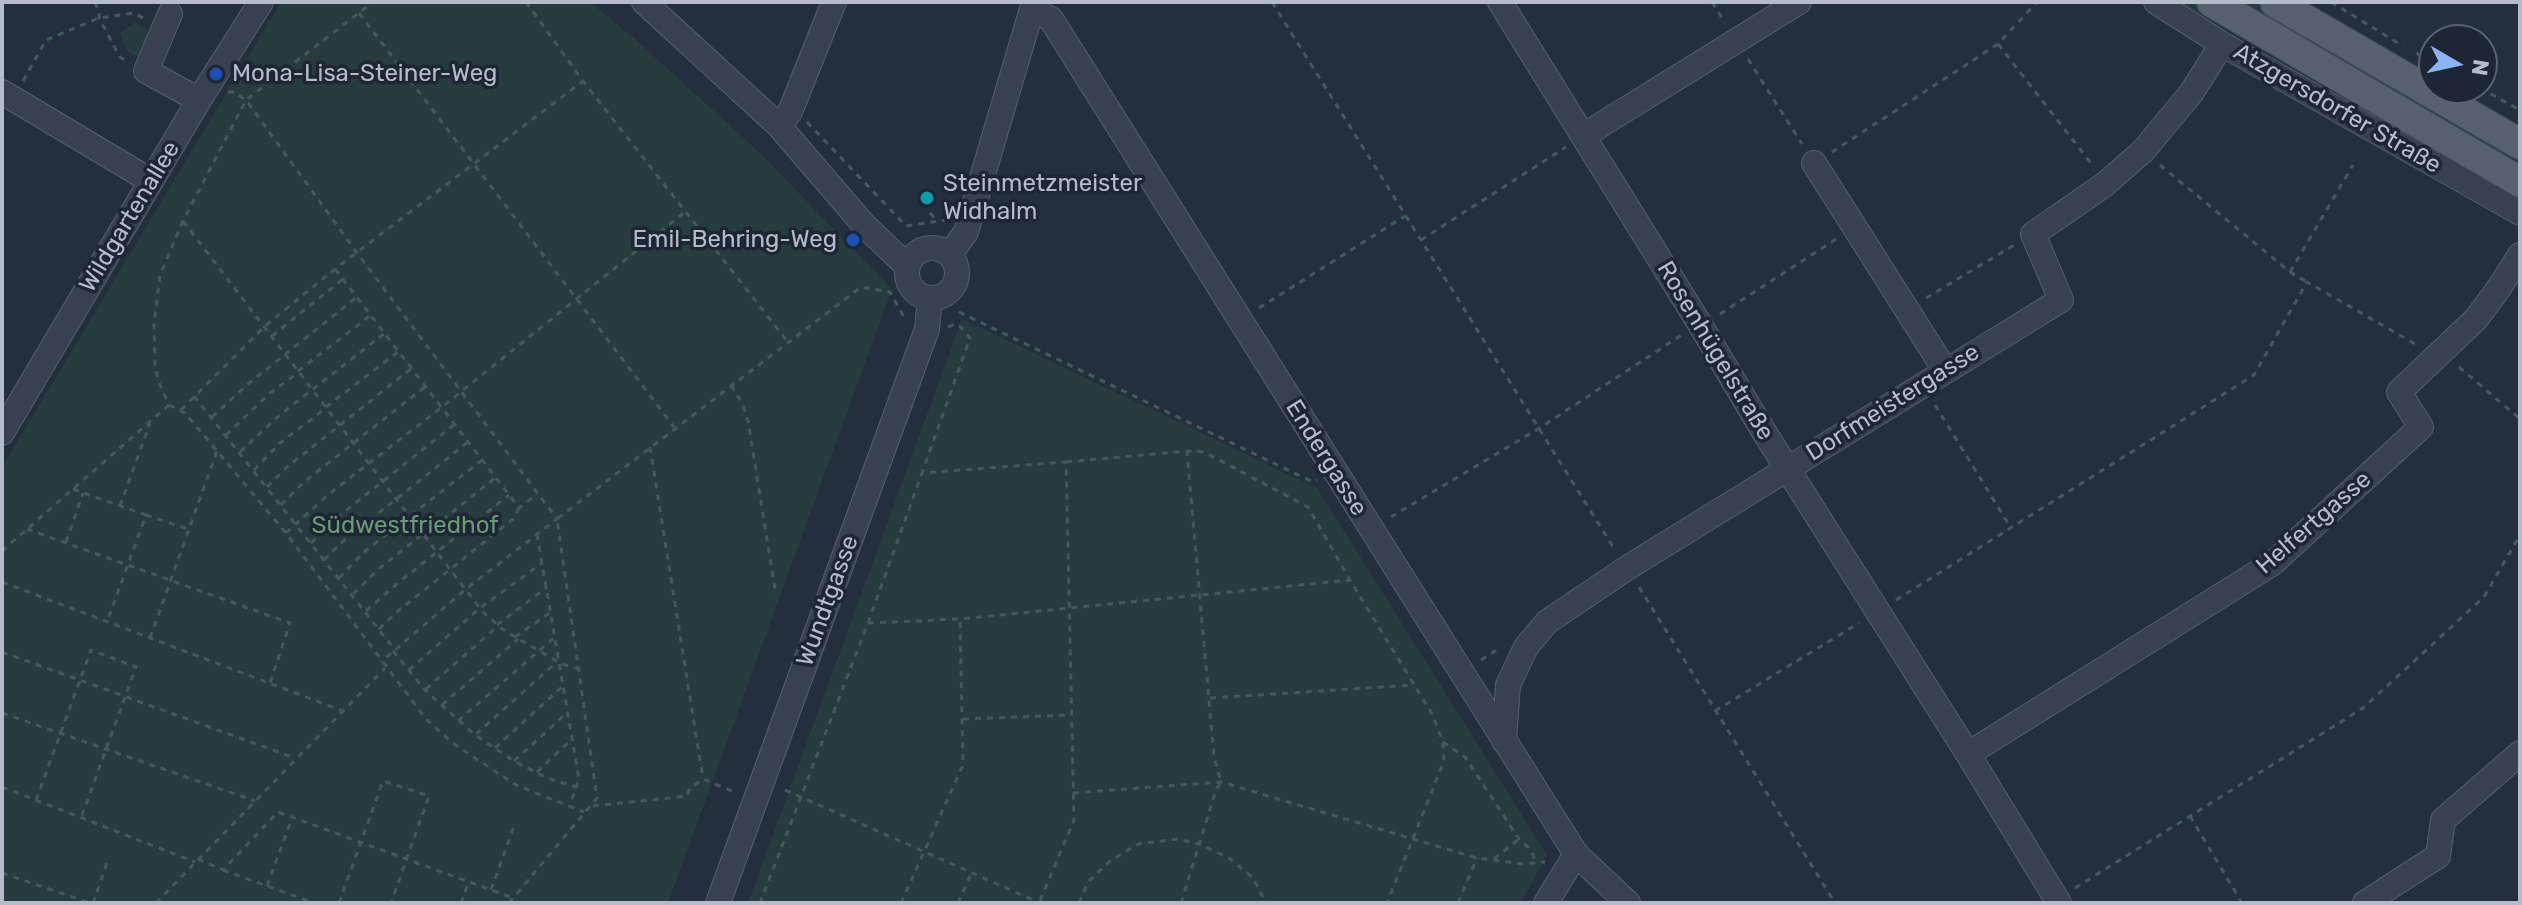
<!DOCTYPE html>
<meta charset="utf-8">
<style>
body{margin:0}
#map{position:relative;width:2522px;height:905px;overflow:hidden;background:#242f3e;font-family:Rubik,sans-serif}
canvas{display:block}
.frame{position:absolute;inset:0;border:4px solid #b4bcc9;pointer-events:none}
.north{position:absolute;left:2418px;top:24px;width:80px;height:80px;box-sizing:border-box;background:#1d2633;border:2px solid #59626f;border-radius:50%;rotate:99deg;font-size:22px;font-weight:700;line-height:32px;text-align:center;color:#b4bcc9}
.north::after{content:'';display:block;margin:auto;width:28px;height:36px;background:#8ab4f8;clip-path:polygon(50% 0,100% 100%,50% 72%,0 100%)}
</style>
<div id="map">
<canvas width="2522" height="905"></canvas>
<div class="frame"></div>
<div class="north">N</div>
</div>
<script>
const c = document.querySelector('canvas').getContext('2d');
c.lineJoin = 'round';
function paint(path, color) {
  c.fillStyle = color;
  c.fill(path, 'evenodd');
}
function toPath(rows) {
  const path = new Path2D();
  for (const r of rows) {
    if (r.length === 3) {
      path.moveTo(r[0] + r[2], r[1]);
      path.arc(r[0], r[1], r[2], 0, 2 * Math.PI);
      continue;
    }
    path.moveTo(r[0], r[1]);
    for (let i = 2; i < r.length; i += 2) path.lineTo(r[i], r[i + 1]);
  }
  return path;
}
function strokePath(path, color, width, dash) {
  c.strokeStyle = color;
  c.lineWidth = width;
  c.lineCap = dash ? 'butt' : 'round';
  c.setLineDash(dash || []);
  c.stroke(path);
}
function label(font, color, halo, rows, align = 'center') {
  c.font = font + ' Rubik,sans-serif';
  c.lineWidth = 7;
  c.setLineDash([]);
  c.textBaseline = 'middle';
  c.strokeStyle = halo;
  c.fillStyle = color;
  for (const [text, x, y, turn = 0] of rows) {
    c.save();
    c.translate(x, y);
    c.rotate((+turn || 0) * Math.PI / 180);
    c.textAlign = isNaN(turn) ? turn : align;
    if (halo) c.strokeText(text, 0, 0);
    c.fillText(text, 0, 0);
    c.restore();
  }
}
paint(toPath([
 [281,2,590,2,635,39,761,154,892,289,668,903,2,903,2,467],
 [2179,2,2193,2,2520,192,2520,200],
 [2236,2,2255,2,2520,156,2520,168],
 [135,22,150,32,140,58,126,50,120,33],
 [962,319,1317,488,1547,855,1521,903,748,903]
]), '#263c3f');
const minor = toPath([
 [644,2,779,126,865,226,907,266],
 [1500,2,1701,326,1761,427,1968,754,2059,903],
 [2156,2,2222,44,2520,213],
 [1032,9,1051,19,1576,854,1628,903],
 [170,14,146,71,199,100],
 [2,92,151,181],
 [779,126,790,112,834,2],
 [1583,136,1799,2],
 [1814,163,1945,370],
 [932,273,25],
 [950,254,966,232,1034,2],
 [2,433,199,100,261,2],
 [1504,741,1508,685,1526,647,1547,622,1627,568,2061,300,2033,234,2104,185,2143,151,2192,92,2222,44],
 [1968,754,2273,563,2421,427,2399,392,2476,319,2499,288,2520,255],
 [718,903,927,329,930,298],
 [1546,903,1576,854],
 [2365,903,2438,856,2443,820,2520,753]
]);
const major = toPath([
 [2212,2,2520,182],
 [2275,2,2520,144]
]);
strokePath(minor, '#565f6c', 26);
strokePath(major, '#414a57', 32);
strokePath(toPath([
 [95,2,99,12,99,18,120,57,128,62],
 [526,2,583,81,787,341],
 [1272,2,1615,550],
 [1712,2,1725,23],
 [2331,2,2403,46],
 [359,13,674,427],
 [1998,44,2094,167],
 [2416,53,2434,63],
 [1748,59,1802,144],
 [23,81,46,40,99,18,134,13,145,19],
 [2480,88,2520,110],
 [228,92,234,92,246,100,357,253,557,519,466,589,381,662],
 [807,122,906,226,946,220],
 [1832,152,1998,44,2037,2],
 [2160,165,2290,272,2307,282],
 [930,213,937,221],
 [183,221,482,611,501,628,515,637,562,664,578,669],
 [1421,240,1566,147],
 [335,269,519,508,537,494],
 [2290,272,2353,165],
 [1926,298,2016,244],
 [1259,308,1405,216],
 [959,312,1313,482,1317,480],
 [1720,314,1838,238],
 [948,327,955,324,959,325,970,338,922,473,1066,462,1074,820,1039,903],
 [272,336,343,279],
 [2459,367,2520,419],
 [298,371,371,315],
 [731,385,742,403,748,421,776,595],
 [194,396,395,650],
 [169,405,185,413,286,533,426,719,454,744,516,785,584,812],
 [1935,405,2011,528],
 [326,407,399,351],
 [181,410,265,326,335,269,583,81],
 [212,417,248,384,357,297],
 [226,435,270,393,299,372],
 [650,447,703,779],
 [240,452,281,414,385,333],
 [1066,462,1187,451,1204,452,1308,507,1350,580,1432,714,1443,742,1444,761,1387,903],
 [254,470,280,443,326,408],
 [267,487,287,467,412,368],
 [73,489,146,515,107,622],
 [281,505,304,482,426,386],
 [120,506,150,423],
 [146,515,188,529],
 [1391,517,1538,429,1683,334],
 [27,529,290,623,270,683],
 [286,533,329,494,442,407,686,211],
 [537,534,579,779,570,805],
 [424,535,496,477],
 [66,542,83,493],
 [311,543,329,524,455,424],
 [2,551,169,405,159,383,155,366,154,324,160,275,183,221,246,100,373,2],
 [324,560,341,543,468,442],
 [339,578,364,552,482,460],
 [2,582,343,711],
 [1639,587,1835,903],
 [353,594,381,567,423,534],
 [1896,600,2254,375,2307,282,2417,345],
 [366,611,399,582,509,495],
 [868,623,960,619,1350,580],
 [497,625,547,587],
 [379,629,398,611,513,519,519,508],
 [515,637,551,612],
 [150,638,217,451],
 [393,651,425,690,475,735,514,761,547,778,576,787],
 [2,652,295,758],
 [1481,660,1501,647],
 [409,670,480,608,542,563],
 [426,689,498,626],
 [1210,698,1414,685],
 [442,705,518,639],
 [1715,711,1859,623],
 [2,713,255,801],
 [963,719,1071,715],
 [458,721,555,637],
 [476,734,557,662],
 [1443,742,1465,757,1519,839,1530,849,1537,863],
 [495,748,563,686],
 [514,761,568,712],
 [537,772,572,739],
 [2,787,195,862],
 [785,790,1040,903],
 [1073,793,1221,782,1477,858,1524,864,1545,862],
 [36,800,91,650,136,667,81,818],
 [593,806,687,796,690,788,703,779,737,793],
 [2190,816,2242,903],
 [198,859,223,870,278,812,513,898],
 [1494,859,1519,839],
 [223,870,314,903],
 [2,873,90,903],
 [267,886,292,818],
 [2075,888,2363,708,2484,597,2520,535],
 [491,890,514,826],
 [93,903,107,863],
 [156,903,385,668],
 [339,903,383,781,429,796,391,903],
 [461,903,469,881],
 [509,903,597,798,557,519,861,287,890,292,905,319],
 [760,903,868,623,922,473],
 [901,903,963,765,960,619],
 [958,903,972,872],
 [1079,903,1088,882,1110,861,1138,844,1177,839,1199,844,1229,858,1253,878,1266,903],
 [1181,903,1216,790,1221,782,1214,757,1187,452],
 [1458,903,1477,858]
]), '#44595c', 3, [6, 6]);
strokePath(minor, '#38414e', 24);
strokePath(major, '#56606e', 30);
for (const [x, y, r, color] of [
 [216,74,8,"#1a4fb4"],
 [927,198,8,"#0f9aa8"],
 [853,240,8,"#1a4fb4"]
]) {
  const dot = new Path2D();
  dot.arc(x, y, r, 0, 2 * Math.PI);
  c.fillStyle = color;
  c.fill(dot);
  strokePath(dot, '#1d2633', 3);
}
label('24px', '#b4bcc9', '#1d2633', [
 ["Mona-Lisa-Steiner-Weg",232,74],
 ["Steinmetzmeister",943,184],
 ["Widhalm",943,212],
 ["Emil-Behring-Weg",837,240,"right"]
], 'left');
label('24px', '#b4bcc9', '#1d2633', [
 ["Atzgersdorfer Straße",2337,109,30],
 ["Wildgartenallee",130,217,-59],
 ["Rosenhügelstraße",1715,351,59],
 ["Dorfmeistergasse",1893,403,-32],
 ["Endergasse",1326,458,58],
 ["Helfertgasse",2314,523,-41],
 ["Wundtgasse",828,601,-70]
]);
label('24px', '#6b9a76', '#1d2633', [
 ["Südwestfriedhof",405,526]
]);
</script>
